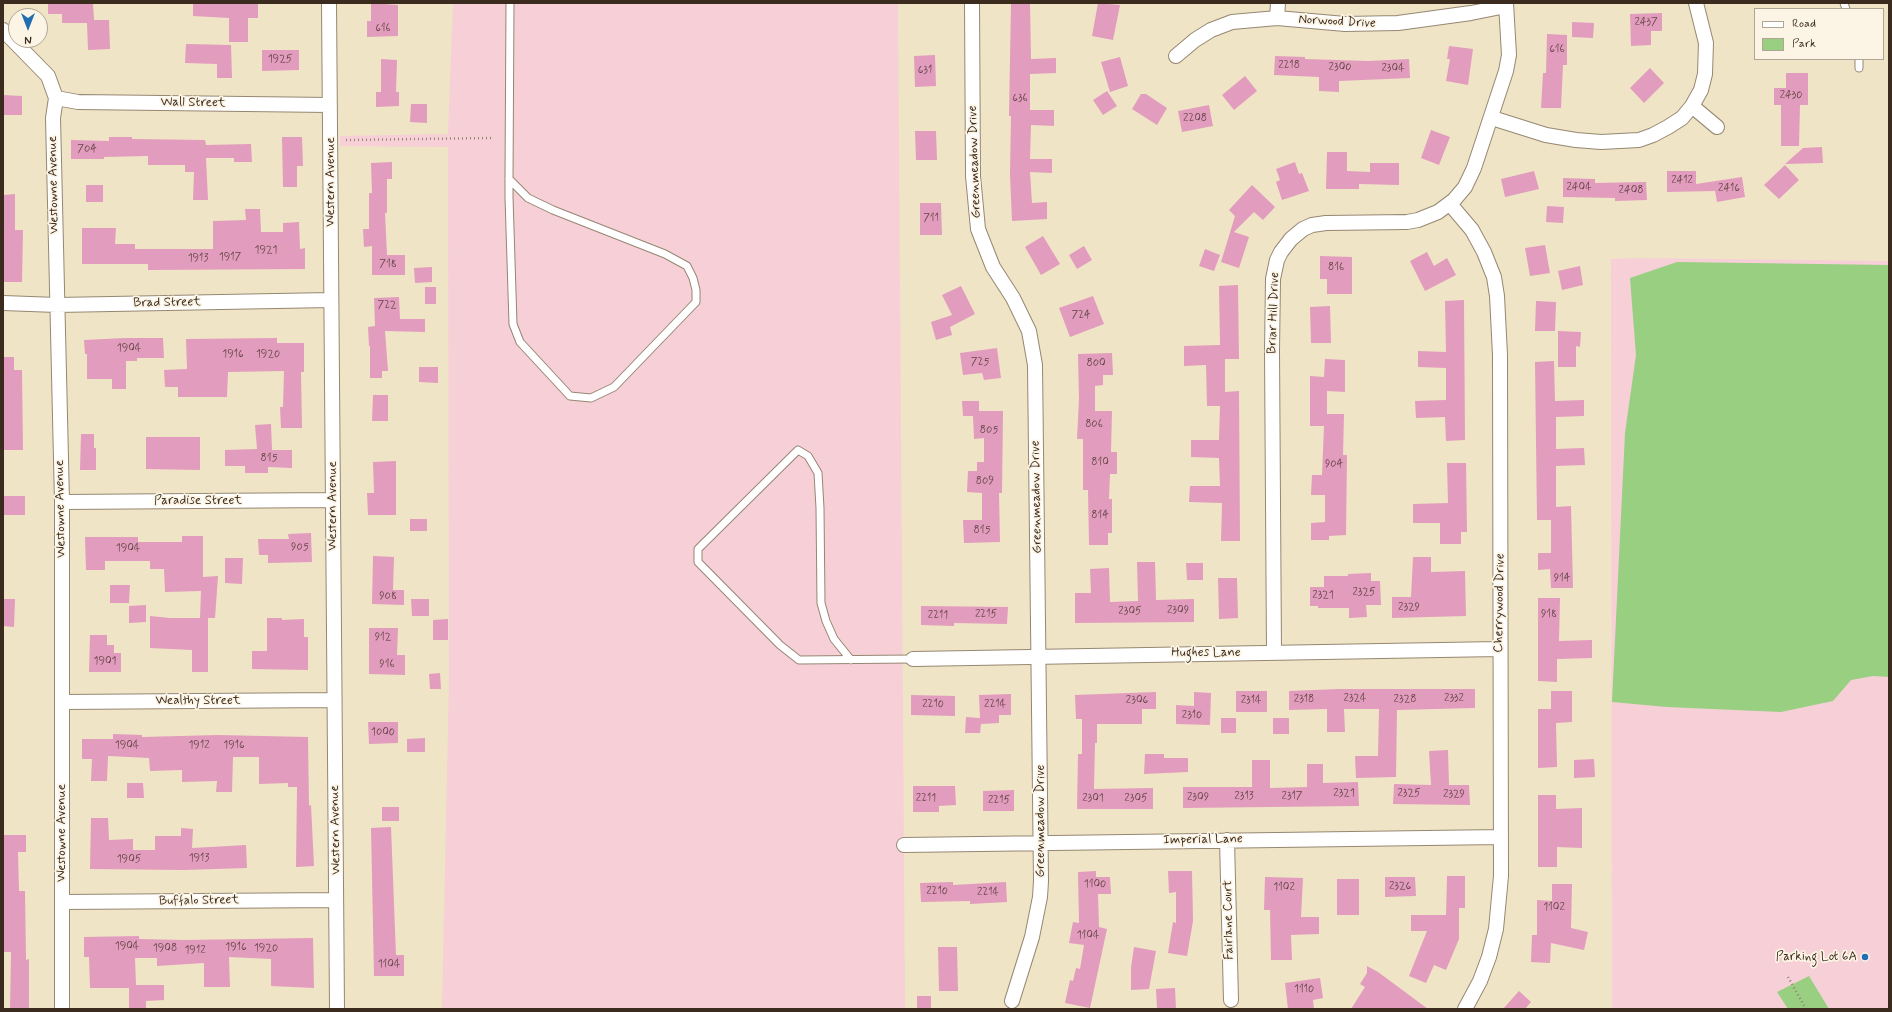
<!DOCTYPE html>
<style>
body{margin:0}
#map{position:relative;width:1892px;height:1012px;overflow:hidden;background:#f0e4c6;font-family:Mynerve,sans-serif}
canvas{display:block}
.frame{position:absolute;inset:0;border:4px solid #3b2a1e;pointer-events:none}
.legend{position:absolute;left:1754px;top:8px;width:130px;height:52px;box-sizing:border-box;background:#fcf5e5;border:1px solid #afa495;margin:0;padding:5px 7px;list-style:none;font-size:12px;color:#3b2a1e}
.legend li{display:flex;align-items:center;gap:8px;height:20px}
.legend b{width:20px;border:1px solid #afa495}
.north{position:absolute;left:8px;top:8px;width:40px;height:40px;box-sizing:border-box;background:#fcf5e5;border:1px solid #afa495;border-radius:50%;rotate:180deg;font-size:11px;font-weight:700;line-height:16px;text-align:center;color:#3b2a1e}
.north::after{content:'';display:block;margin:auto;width:14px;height:18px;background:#1f6fb2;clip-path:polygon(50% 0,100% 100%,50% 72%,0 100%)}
</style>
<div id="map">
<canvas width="1892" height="1012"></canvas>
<div class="frame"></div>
<ul class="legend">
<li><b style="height:5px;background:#fff"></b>Road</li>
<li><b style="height:11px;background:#98cf81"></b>Park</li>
</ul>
<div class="north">N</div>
</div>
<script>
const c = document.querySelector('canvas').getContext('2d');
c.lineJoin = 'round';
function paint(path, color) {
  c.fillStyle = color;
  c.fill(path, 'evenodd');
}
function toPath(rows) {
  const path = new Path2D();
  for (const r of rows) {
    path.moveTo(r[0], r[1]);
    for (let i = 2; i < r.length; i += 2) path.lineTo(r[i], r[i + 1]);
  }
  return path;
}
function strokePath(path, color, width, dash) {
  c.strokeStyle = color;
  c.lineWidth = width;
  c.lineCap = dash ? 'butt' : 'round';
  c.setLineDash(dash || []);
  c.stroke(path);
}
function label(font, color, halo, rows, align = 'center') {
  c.font = font + ' Mynerve,sans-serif';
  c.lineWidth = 3.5;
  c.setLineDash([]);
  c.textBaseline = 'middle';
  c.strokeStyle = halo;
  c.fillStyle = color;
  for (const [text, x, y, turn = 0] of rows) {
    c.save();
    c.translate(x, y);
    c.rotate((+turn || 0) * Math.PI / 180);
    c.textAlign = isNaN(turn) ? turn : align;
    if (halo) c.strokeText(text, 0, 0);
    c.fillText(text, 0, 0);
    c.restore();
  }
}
paint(toPath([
 [453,3,898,3,905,1009,442,1009,449,680,448,147,340,146,340,136,448,134],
 [1635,258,1889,261,1889,1009,1612,1009,1611,259]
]), '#f6cfd7');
paint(toPath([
 [1677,262,1889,265,1889,677,1873,676,1851,680,1833,701,1781,712,1667,707,1612,702,1625,433,1636,355,1630,278],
 [1809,976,1829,1009,1788,1009,1777,992]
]), '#98cf81');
paint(toPath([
 [48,3,93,3,94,20,109,20,110,49,88,50,87,23,62,23,62,14,48,14],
 [193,3,258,3,258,18,248,18,248,42,229,42,229,18,193,16],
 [371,3,398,5,398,36,367,37,367,21,371,21],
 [1011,3,1030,3,1031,59,1056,58,1056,73,1030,74,1030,110,1054,110,1054,126,1031,125,1030,159,1052,159,1052,173,1030,172,1032,203,1047,202,1047,219,1012,221,1010,175,1011,116,1009,116],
 [1098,3,1120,5,1113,40,1092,36],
 [1662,13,1662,31,1651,31,1651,45,1631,46,1630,14],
 [1572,22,1594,23,1593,38,1572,37],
 [1547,34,1567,35,1567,65,1563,65,1561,108,1541,108,1543,73,1546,73],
 [186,44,231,45,232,78,217,78,217,64,185,63],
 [1449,46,1473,49,1468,85,1446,81,1450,59,1447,59],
 [262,50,299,50,299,70,262,71],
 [935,55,936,86,915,87,914,56],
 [1275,56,1305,57,1305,59,1368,61,1409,59,1410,78,1339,81,1339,92,1319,91,1319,77,1274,75],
 [1120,57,1128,86,1110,92,1101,62],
 [381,59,397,60,396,92,399,92,399,106,376,107,376,92,381,92],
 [1650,68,1664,83,1644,103,1630,88],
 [1786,73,1808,73,1808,105,1800,105,1799,146,1781,146,1781,105,1774,105,1774,88,1786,88],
 [1245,76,1257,91,1234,110,1222,95],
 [1107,91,1117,106,1103,115,1093,100],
 [1141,94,1146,94,1167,108,1157,125,1132,109],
 [3,95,22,96,22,115,3,115],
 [411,104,427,104,427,123,410,122],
 [1209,105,1213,126,1182,132,1178,111],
 [1431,130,1450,137,1439,165,1421,158],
 [915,131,936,131,937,160,916,160],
 [109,137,132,137,132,139,205,140,206,145,251,144,252,162,234,162,234,158,206,158,208,200,193,200,194,172,185,172,185,165,148,165,148,156,104,157,104,159,71,159,71,140,109,141],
 [282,137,302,137,303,166,297,166,297,187,283,187],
 [1822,147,1823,163,1785,164,1803,148],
 [1327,152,1347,152,1347,171,1370,172,1370,163,1399,163,1399,185,1359,184,1359,189,1326,189],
 [392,162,392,179,387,179,387,213,385,213,387,255,405,255,405,275,372,275,372,246,364,247,363,229,369,229,369,193,372,193,371,163],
 [1295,162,1299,174,1302,173,1309,191,1282,200,1276,182,1280,180,1276,169],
 [1785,165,1799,180,1779,199,1764,185],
 [1534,171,1539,189,1505,197,1501,179],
 [1667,171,1696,171,1696,184,1742,177,1745,197,1717,202,1715,191,1667,192],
 [1563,178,1595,179,1595,183,1646,182,1647,200,1615,201,1615,198,1563,197],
 [86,185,103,185,103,202,86,202],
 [1252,185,1275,207,1263,220,1254,212,1234,232,1249,237,1239,268,1221,262,1235,216,1229,210],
 [15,194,15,230,23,230,22,282,3,282,3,195],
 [920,203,941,203,942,235,920,235],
 [1547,206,1564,207,1563,223,1546,222],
 [245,209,260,209,261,232,283,232,283,223,299,222,300,249,305,248,305,269,148,270,148,264,82,264,82,228,116,228,115,244,135,244,135,249,213,249,213,221,246,220],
 [1043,236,1060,264,1041,275,1025,247],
 [1545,245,1550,273,1530,276,1525,248],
 [1084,246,1092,260,1077,269,1069,255],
 [1205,249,1220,255,1214,271,1199,266],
 [1427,252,1434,266,1447,258,1456,275,1425,291,1410,261],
 [1320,256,1352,257,1352,294,1327,294,1327,279,1320,279],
 [1580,266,1583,285,1562,290,1558,271],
 [432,267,432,282,415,283,414,268],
 [1238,285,1239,359,1225,359,1225,392,1239,391,1240,541,1221,541,1222,503,1189,502,1190,486,1220,486,1219,458,1191,457,1191,440,1219,440,1220,406,1207,406,1206,365,1184,366,1184,346,1220,345,1219,286],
 [961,286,975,314,950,327,952,335,936,340,931,322,952,315,942,295],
 [425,287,436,287,436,304,425,304],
 [1093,296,1104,324,1070,337,1059,308],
 [399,297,400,319,425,319,425,332,385,331,388,371,382,371,382,378,370,378,370,346,369,346,368,327,375,326,374,298],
 [1464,300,1465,440,1446,441,1445,417,1416,418,1415,401,1446,400,1446,368,1418,367,1418,351,1446,352,1445,301],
 [1536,301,1556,302,1555,331,1535,331],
 [1330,306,1331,343,1311,343,1310,307],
 [1558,331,1581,332,1580,347,1576,346,1576,367,1558,367],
 [125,338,163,338,164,358,137,358,137,361,126,361,126,389,112,389,112,379,87,379,87,354,85,354,84,340],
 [277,338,277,343,304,343,304,372,301,372,302,428,281,428,280,407,283,407,284,371,228,372,227,397,178,397,178,387,165,387,164,370,187,369,186,339],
 [997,348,1001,378,984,380,982,373,963,375,960,353],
 [1112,353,1113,375,1103,375,1103,385,1095,386,1095,411,1112,411,1111,452,1117,452,1117,474,1110,474,1109,499,1112,499,1112,533,1108,533,1108,545,1089,545,1088,490,1083,490,1083,439,1077,439,1079,399,1078,354],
 [3,357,14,357,14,370,22,370,23,450,3,450],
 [1325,359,1345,360,1345,392,1327,391,1327,414,1344,414,1343,455,1347,455,1346,535,1329,536,1329,540,1311,540,1311,523,1325,522,1325,495,1311,495,1312,475,1322,475,1324,426,1310,426,1310,376,1324,377],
 [1554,361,1555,401,1584,400,1584,416,1556,417,1556,449,1584,448,1585,465,1556,466,1556,507,1571,506,1573,588,1551,588,1550,569,1538,570,1538,553,1551,553,1551,520,1537,520,1535,362],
 [419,367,438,367,438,383,419,382],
 [373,395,388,395,388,421,372,421],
 [962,401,979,401,979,411,1003,411,1002,493,999,493,1000,542,964,543,963,520,982,520,982,493,967,492,968,471,977,471,977,462,984,462,984,438,974,439,973,416,963,416],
 [271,424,272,450,292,450,292,468,268,467,268,473,245,473,245,466,225,466,225,450,257,449,255,425],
 [81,434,94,434,94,448,96,448,96,470,80,470],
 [146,437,200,437,200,470,146,469],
 [396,461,396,515,368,515,367,493,374,493,373,462],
 [1447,463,1466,463,1467,532,1461,532,1461,544,1440,544,1440,523,1413,523,1413,504,1448,503],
 [3,496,25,496,25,515,3,515],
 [410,519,427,519,427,531,410,531],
 [311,533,312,562,268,563,268,555,259,555,258,539,289,539,288,534],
 [182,536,203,536,203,577,218,576,215,618,208,618,208,672,192,672,192,650,150,648,150,616,170,618,205,618,200,618,201,591,165,592,164,569,150,569,150,561,105,561,105,570,86,570,85,537,138,537,138,542,182,542],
 [373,556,394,557,393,590,404,590,404,605,372,604],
 [1413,557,1431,557,1431,572,1465,571,1466,616,1392,618,1392,597,1411,597],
 [225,558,243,558,242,584,225,583],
 [1137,562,1155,562,1156,600,1194,599,1194,622,1075,623,1075,593,1091,593,1090,569,1109,568,1110,602,1138,601],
 [1186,563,1203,563,1203,580,1187,580],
 [1371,573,1371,581,1380,581,1381,605,1366,605,1367,617,1349,618,1349,608,1318,608,1318,606,1310,606,1310,587,1324,587,1324,576,1348,576,1348,574],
 [1218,578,1237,578,1238,618,1219,619],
 [110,585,130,585,129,603,110,603],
 [1538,598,1560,598,1559,641,1592,640,1592,658,1557,659,1557,682,1538,681],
 [3,599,15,599,14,627,3,626],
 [411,599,429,599,429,616,412,616],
 [146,605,146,622,129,623,129,606],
 [921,606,1008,607,1007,624,954,623,954,626,921,625],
 [267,618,282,618,282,620,304,619,304,637,308,637,308,670,252,669,252,651,267,651],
 [448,619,448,640,433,640,433,620],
 [369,628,398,628,397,655,405,655,405,675,369,674],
 [90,635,107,635,107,645,114,645,114,653,121,653,121,672,89,672],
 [440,673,441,689,430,689,429,674],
 [1339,689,1475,689,1475,708,1397,710,1396,777,1356,778,1355,756,1378,756,1379,709,1344,709,1345,732,1327,732,1327,709,1289,710,1289,691],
 [1236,691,1267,691,1267,712,1236,712],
 [1551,691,1572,691,1572,722,1556,723,1557,767,1538,768,1538,709,1551,709],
 [1156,692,1156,709,1142,709,1142,724,1097,724,1097,743,1095,743,1094,789,1153,788,1153,809,1077,809,1078,754,1082,754,1082,719,1076,719,1075,695],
 [1194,692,1211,693,1210,725,1176,724,1176,705,1194,706],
 [1011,694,1011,715,999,715,999,723,981,724,980,733,965,733,966,717,980,718,979,695],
 [911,695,955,696,955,716,911,715],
 [1221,718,1236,718,1236,733,1221,733],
 [1273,718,1289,718,1289,734,1273,734],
 [368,722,398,722,398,743,369,744],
 [113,734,142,735,142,737,218,735,308,737,309,806,311,805,314,866,296,867,297,787,288,787,288,783,259,784,259,757,233,757,232,792,216,792,217,781,182,782,182,770,150,771,149,758,108,756,107,781,91,781,92,759,82,759,82,739,113,739],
 [425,738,425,752,407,752,407,739],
 [1448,750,1449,785,1469,785,1470,805,1393,804,1394,784,1431,785,1429,751],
 [1145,754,1164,754,1164,758,1188,758,1188,772,1144,774],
 [1594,759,1595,777,1574,778,1574,760],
 [1252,760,1270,760,1270,788,1307,787,1307,764,1323,764,1323,783,1358,782,1359,806,1183,808,1183,787,1252,787],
 [127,783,143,783,144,798,127,798],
 [913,786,955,786,956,805,939,806,939,812,913,812],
 [1014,790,1014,811,983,811,983,791],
 [1538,795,1556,795,1556,809,1582,808,1582,848,1557,847,1557,867,1538,867],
 [382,807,399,807,399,821,382,821],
 [91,818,108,818,109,840,133,839,133,850,155,850,155,836,181,836,181,828,193,829,192,848,246,845,247,868,185,870,90,869],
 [391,827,396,955,404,955,404,976,374,976,371,828],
 [3,835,26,835,26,852,18,852,19,891,25,891,26,960,29,959,29,1009,10,1009,11,952,3,952],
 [1096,871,1096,877,1110,877,1111,894,1098,894,1099,927,1107,929,1090,1008,1065,1003,1070,980,1073,981,1076,968,1080,969,1084,945,1069,943,1073,922,1079,923,1078,872],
 [1168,871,1192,871,1193,921,1187,956,1168,953,1173,922,1176,923,1176,892,1169,893],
 [1447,876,1465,876,1465,908,1459,908,1459,939,1446,970,1434,965,1426,983,1409,976,1427,931,1411,931,1411,915,1446,915],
 [1265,877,1303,878,1301,917,1319,917,1319,934,1291,935,1292,960,1271,960,1270,910,1264,910],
 [1385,877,1415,877,1416,896,1385,897],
 [1337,879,1359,879,1359,915,1337,915],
 [953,882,953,885,1006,882,1007,902,970,904,970,901,921,902,920,883],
 [1552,884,1572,884,1571,928,1588,932,1584,950,1551,943,1550,963,1531,962,1532,935,1537,935,1537,900,1552,901],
 [139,936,139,939,184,940,313,938,314,988,271,986,271,959,229,957,230,987,204,987,204,963,157,966,157,958,135,958,136,985,164,985,164,1000,146,1001,146,1009,129,1009,129,988,90,988,89,957,84,957,84,937],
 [938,947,957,947,958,991,939,991],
 [1134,947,1156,951,1149,989,1131,990,1131,967],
 [1367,966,1378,972,1428,1009,1351,1009,1365,987,1360,984,1367,973],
 [1320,978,1323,998,1313,1000,1314,1009,1288,1009,1285,983],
 [1175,988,1176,1009,1157,1009,1156,989],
 [1519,991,1531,1002,1525,1009,1503,1009],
 [917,996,931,996,931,1009,917,1009]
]), '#e29cbd');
const service = toPath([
 [1844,3,1846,9],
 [1859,59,1859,68],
 [509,179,528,198,553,210,665,254,687,266,693,278,696,290,696,302,614,387,591,398,570,396,520,342,513,324,509,197,509,179,510,3],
 [851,660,834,639,826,621,821,603,820,508,818,473,808,456,798,450,698,549,698,562,780,645,799,660,913,659]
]);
const minor = toPath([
 [329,3,337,1009],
 [972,3,973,176,978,229,993,267,1013,298,1029,331,1035,365,1041,881,1040,897,1032,937,1012,1001],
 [1277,18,1278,3],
 [3,30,48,76,56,98,53,118,62,502,62,1009],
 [1176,56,1195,40,1211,30,1232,22,1277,18,1345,24,1398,23,1471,13,1506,6],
 [56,98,78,102,330,105],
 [1692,106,1717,127],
 [1492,118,1546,135,1576,140,1601,142,1639,140,1653,135,1668,127,1682,118,1692,106,1701,90,1705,74,1706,43,1696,3],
 [1450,204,1472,230,1484,252,1494,277,1497,296,1500,355,1501,876,1496,929,1489,957,1480,981,1465,1009],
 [3,303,57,305,331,300],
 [62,502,333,500],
 [1274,653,1272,351,1273,279,1277,260,1281,252,1291,239,1303,229,1312,225,1326,223,1407,222,1418,220,1438,212,1454,200,1465,187,1474,168,1506,71,1509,55,1506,3],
 [913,659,1499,649],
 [62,702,334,700],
 [1227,840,1231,1000],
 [904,845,1501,837],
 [62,902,336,900]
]);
strokePath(service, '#968772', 9);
strokePath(minor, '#968772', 16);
strokePath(toPath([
 [346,140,492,138],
 [1788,977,1806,1009]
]), '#968772', 2.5, [1, 3]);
strokePath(service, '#fff', 7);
strokePath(minor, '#fff', 14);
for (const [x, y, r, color] of [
 [1865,957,4,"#1f6fb2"]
]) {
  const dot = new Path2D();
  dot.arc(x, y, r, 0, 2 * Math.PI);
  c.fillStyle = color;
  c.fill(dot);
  strokePath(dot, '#fcf5e5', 1.5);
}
label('11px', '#654646', null, [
 ["2437",1646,23],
 ["616",383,29],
 ["616",1557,50],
 ["1925",280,60],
 ["2218",1289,66],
 ["2300",1340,68],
 ["2304",1393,69],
 ["631",925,71],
 ["2430",1791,96],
 ["636",1020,99],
 ["2208",1195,119],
 ["704",87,150],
 ["2412",1682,181],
 ["2404",1579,188],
 ["2416",1729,189],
 ["2408",1631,191],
 ["711",931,219],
 ["1921",266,251],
 ["1917",230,258],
 ["1913",198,259],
 ["718",388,265],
 ["816",1336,268],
 ["722",387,306],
 ["724",1081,316],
 ["1904",129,349],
 ["1916",233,355],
 ["1920",268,355],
 ["725",980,363],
 ["800",1096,364],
 ["806",1094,425],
 ["805",989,431],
 ["815",269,459],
 ["810",1100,463],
 ["904",1334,465],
 ["809",985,482],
 ["814",1100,516],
 ["815",982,531],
 ["905",300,548],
 ["1904",128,549],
 ["914",1562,579],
 ["2325",1364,593],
 ["2321",1323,596],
 ["908",388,597],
 ["2329",1409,608],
 ["2309",1178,611],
 ["2305",1130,612],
 ["2215",986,615],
 ["918",1549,615],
 ["2211",938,616],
 ["912",383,638],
 ["1901",105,662],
 ["916",387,665],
 ["2324",1355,699],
 ["2332",1454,699],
 ["2318",1304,700],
 ["2328",1405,700],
 ["2306",1137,701],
 ["2314",1251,701],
 ["2210",933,705],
 ["2214",995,705],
 ["2310",1192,716],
 ["1000",383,733],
 ["1904",127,746],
 ["1912",199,746],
 ["1916",234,746],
 ["2321",1344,794],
 ["2325",1409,794],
 ["2329",1454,795],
 ["2313",1244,797],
 ["2317",1292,797],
 ["2309",1198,798],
 ["2211",926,799],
 ["2301",1093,799],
 ["2305",1136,799],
 ["2215",999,801],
 ["1913",199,859],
 ["1905",129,860],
 ["1100",1095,885],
 ["2326",1400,887],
 ["1102",1284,888],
 ["2210",937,892],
 ["2214",988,893],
 ["1102",1554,908],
 ["1104",1088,936],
 ["1904",127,947],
 ["1916",236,948],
 ["1908",165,949],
 ["1920",266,949],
 ["1912",195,951],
 ["1104",389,965],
 ["1110",1304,990]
]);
label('13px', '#3b2a1e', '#fcf5e5', [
 ["Norwood Drive",1337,22,3],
 ["Wall Street",193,103,1],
 ["Greenmeadow Drive",975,162,-92],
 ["Western Avenue",331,182,-90],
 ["Westowne Avenue",54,185,-91],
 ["Brad Street",167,303,-1],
 ["Briar Hill Drive",1274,313,-88],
 ["Greenmeadow Drive",1037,497,-91],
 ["Paradise Street",198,501],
 ["Western Avenue",333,506,-90],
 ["Westowne Avenue",61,509,-91],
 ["Cherrywood Drive",1500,603,-89],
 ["Hughes Lane",1206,653],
 ["Wealthy Street",198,701],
 ["Greenmeadow Drive",1041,821,-90],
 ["Western Avenue",336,830,-91],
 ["Westowne Avenue",62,833,-90],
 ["Imperial Lane",1203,840,-1],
 ["Buffalo Street",199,901,-1],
 ["Fairlane Court",1229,920,-91]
]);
label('13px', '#3b2a1e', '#fcf5e5', [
 ["Parking Lot 6A",1857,957]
], 'right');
</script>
